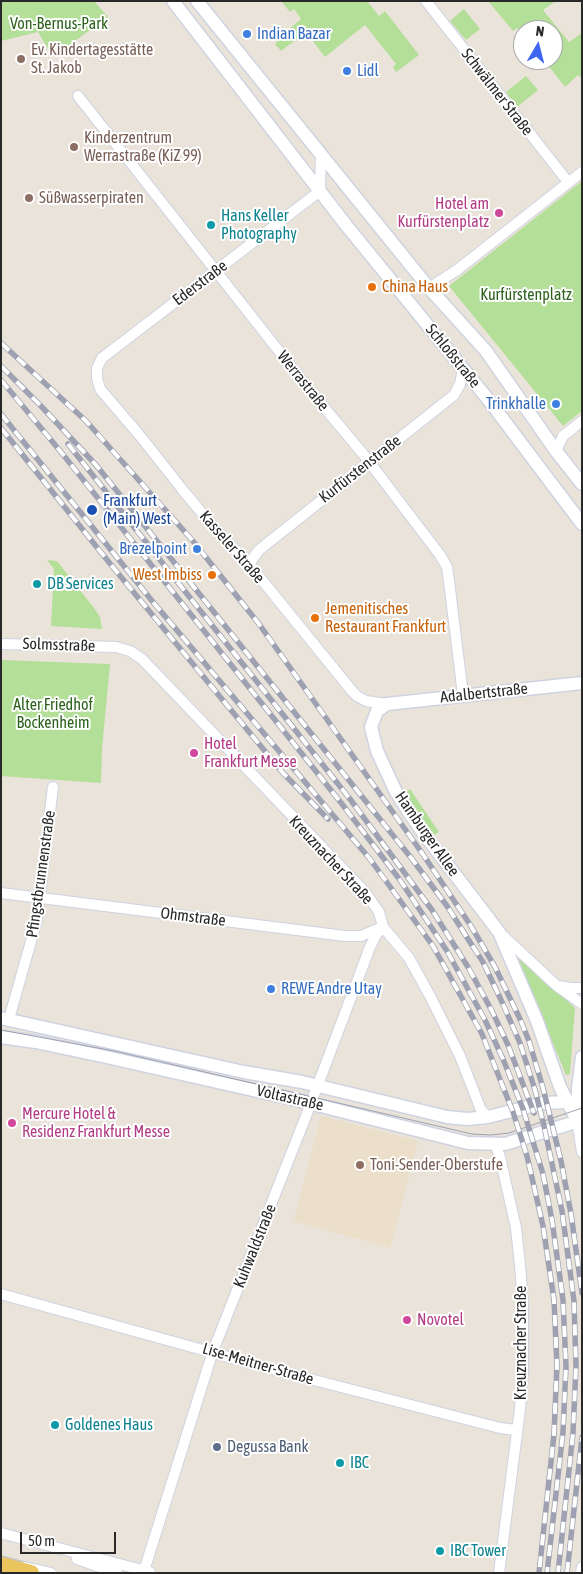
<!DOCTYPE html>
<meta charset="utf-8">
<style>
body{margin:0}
#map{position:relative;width:583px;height:1574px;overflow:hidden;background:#eae3da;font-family:"Asap Condensed",sans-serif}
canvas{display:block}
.frame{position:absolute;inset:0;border:2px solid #282828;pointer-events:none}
.north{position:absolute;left:513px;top:20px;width:50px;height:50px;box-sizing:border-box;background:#fff;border:1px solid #a9a9a9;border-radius:50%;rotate:8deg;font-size:14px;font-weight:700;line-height:20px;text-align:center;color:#282828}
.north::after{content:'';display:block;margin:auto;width:18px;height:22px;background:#3e66f3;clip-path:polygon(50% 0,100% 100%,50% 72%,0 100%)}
.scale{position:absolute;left:20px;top:1532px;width:96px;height:22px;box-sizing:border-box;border:2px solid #282828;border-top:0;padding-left:6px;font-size:15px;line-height:18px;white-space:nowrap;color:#282828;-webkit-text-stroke:4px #fff;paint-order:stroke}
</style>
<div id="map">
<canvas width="583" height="1574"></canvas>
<div class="frame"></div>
<div class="north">N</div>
<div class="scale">50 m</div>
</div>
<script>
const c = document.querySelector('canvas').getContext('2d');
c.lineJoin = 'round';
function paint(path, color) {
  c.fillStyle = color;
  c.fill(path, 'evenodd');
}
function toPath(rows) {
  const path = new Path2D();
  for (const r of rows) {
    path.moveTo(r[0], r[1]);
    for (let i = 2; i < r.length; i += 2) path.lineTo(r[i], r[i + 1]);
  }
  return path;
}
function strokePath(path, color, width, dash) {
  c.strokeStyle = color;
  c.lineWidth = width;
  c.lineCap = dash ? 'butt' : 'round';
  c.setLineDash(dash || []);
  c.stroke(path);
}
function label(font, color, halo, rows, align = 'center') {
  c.font = font + ' "Asap Condensed",sans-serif';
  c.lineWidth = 4;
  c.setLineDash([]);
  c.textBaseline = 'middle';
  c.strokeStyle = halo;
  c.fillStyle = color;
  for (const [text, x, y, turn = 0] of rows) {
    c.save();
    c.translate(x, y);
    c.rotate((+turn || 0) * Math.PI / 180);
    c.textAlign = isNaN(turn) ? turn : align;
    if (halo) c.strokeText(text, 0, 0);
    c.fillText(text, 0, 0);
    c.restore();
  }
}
paint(toPath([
 [321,1116,418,1141,390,1248,294,1221]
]), '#ecdfc9');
paint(toPath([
 [1,1,94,1,108,17,53,57,38,32,1,41],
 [281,1,367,1,379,16,385,11,419,55,396,72,393,67,396,64,365,25,325,57,306,32,281,51,275,44,277,42,276,40,301,19,294,9,290,12],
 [488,1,556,1,543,10,569,42,582,33,582,79,578,75,565,87,544,60,553,60,553,30,523,30,523,34,517,28,513,31],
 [464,9,480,29,466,40,450,21],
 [526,76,538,90,517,107,506,92],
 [582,181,582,411,563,426,449,286],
 [47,560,57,561,94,608,100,617,102,629,51,626,54,569],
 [1,660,110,664,102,749,101,783,1,776],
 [410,789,439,832,434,835,405,793],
 [521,958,575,1008,570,1074,566,1075,519,960]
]), '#b3df98');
const minor = toPath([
 [426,1,568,182],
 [78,96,312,393,364,455,440,555,447,567,449,581,463,695],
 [321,154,320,191,102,358,97,368,97,378,100,389,141,437,182,489,215,529,249,564,352,691,357,696,366,701,387,704],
 [429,288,457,270,582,172],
 [556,451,563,436,582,421],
 [249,564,259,550,454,395,460,384,463,368],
 [1,644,116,647,130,651,142,659,365,892,379,912,383,927,409,958,430,996,460,1056,481,1110,488,1117],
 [1,893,345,936,361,936,380,928],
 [501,934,557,986,582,1004],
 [558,986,572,988,582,988],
 [9,1019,37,920,53,787],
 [577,1120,582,1152],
 [495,1144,500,1157,516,1228,520,1265,523,1303,523,1373,520,1409,499,1573],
 [1,1294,279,1371,500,1428,516,1430],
 [1,1533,150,1572],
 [77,1559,117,1573],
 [25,1567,51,1573],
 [144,1571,213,1351,308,1111,370,947,376,935,383,927],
 [581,1573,582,1567]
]);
const tertiary = toPath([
 [173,1,346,225,487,398,582,524],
 [197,1,429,288,486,351,556,451,582,484],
 [1,1018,244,1072,302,1082,447,1117,467,1119,488,1117,543,1103,567,1102],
 [1,1037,36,1042,111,1058,297,1100,468,1143,505,1144,582,1120],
 [577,1118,578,1088,582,1057],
 [577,1120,560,1087,537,1021,499,932,424,834,408,811,396,792,377,751,371,727,377,711,387,704,582,683]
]);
const primary = toPath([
 [1,1565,31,1573]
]);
strokePath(minor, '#cfd3e1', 12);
strokePath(tertiary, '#cfd3e1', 15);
strokePath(primary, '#c3c3c3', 19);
strokePath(minor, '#fff', 10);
strokePath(tertiary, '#fff', 12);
strokePath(primary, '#ebc55e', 16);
strokePath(toPath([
 [1,1030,114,1051,472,1134,491,1135,509,1133,582,1108]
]), '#9da1b2', 1);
const rail = toPath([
 [1,343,86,421,193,541,259,624,422,853,471,926,495,967,520,1019,529,1041,543,1088,561,1161,571,1214,582,1293],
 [1,366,41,406,96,465,412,859,447,906,468,939,483,962,502,1002,520,1043,535,1090,544,1126,562,1211,574,1301,576,1366,573,1433,558,1573],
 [1,380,61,452,169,587,342,804,400,880,447,951,485,1020,503,1059,523,1109,543,1174,552,1220,563,1300,566,1366,563,1432,547,1573],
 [1,414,153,602,370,859,433,946,482,1034,513,1112,527,1156,543,1226,554,1300,557,1365,554,1434,539,1573],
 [1,428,112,566,283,773,328,819],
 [68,444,350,799,432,910,468,967,492,1011,508,1045,534,1113],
 [567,1573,582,1437]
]);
strokePath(rail, '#9da1b2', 5.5);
strokePath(rail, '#fff', 4, [11]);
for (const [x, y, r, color] of [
 [247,34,5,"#3f7fe0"],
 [21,59,5,"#8d6e63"],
 [347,71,5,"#3f7fe0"],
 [74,147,5,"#8d6e63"],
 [29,198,5,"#8d6e63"],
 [499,213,5,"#d1479c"],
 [211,225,5,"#0f9aa8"],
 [372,287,5,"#e8710a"],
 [556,404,5,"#3f7fe0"],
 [92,510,6,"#1a4fb4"],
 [197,549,5,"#3f7fe0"],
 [212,575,5,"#e8710a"],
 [37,584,5,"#0f9aa8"],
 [315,618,5,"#e8710a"],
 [194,753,5,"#d1479c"],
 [271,989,5,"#3f7fe0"],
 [12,1123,5,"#d1479c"],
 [360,1165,5,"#8d6e63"],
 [407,1320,5,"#d1479c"],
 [55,1425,5,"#0f9aa8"],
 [217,1447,5,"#5c6f8a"],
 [340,1463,5,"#0f9aa8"],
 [440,1551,5,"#0f9aa8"]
]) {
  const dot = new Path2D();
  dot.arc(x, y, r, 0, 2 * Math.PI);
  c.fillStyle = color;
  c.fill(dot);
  strokePath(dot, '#fff', 2);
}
label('16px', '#2c621c', '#fff', [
 ["Von-Bernus-Park",59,24],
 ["Kurfürstenplatz",526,295],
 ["Alter Friedhof",53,705],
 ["Bockenheim",53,723]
]);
label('16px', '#366cbe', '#fff', [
 ["Indian Bazar",257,34],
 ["Lidl",357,71],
 ["Trinkhalle",546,404,"right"],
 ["Brezelpoint",187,549,"right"],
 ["REWE Andre Utay",281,989]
], 'left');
label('16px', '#785e54', '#fff', [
 ["Ev. Kindertagesstätte",31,50],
 ["St. Jakob",31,68],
 ["Kinderzentrum",84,138],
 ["Werrastraße (KiZ 99)",84,156],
 ["Süßwasserpiraten",39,198],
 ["Toni-Sender-Oberstufe",370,1165]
], 'left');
label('16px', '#282828', '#fff', [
 ["Schwälmer Straße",497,92,52],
 ["Ederstraße",200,283,-37],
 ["Schloßstraße",453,356,51],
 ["Werrastraße",303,381,51],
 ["Kurfürstenstraße",360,469,-38],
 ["Kasseler Straße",232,547,49],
 ["Solmsstraße",59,645,2],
 ["Adalbertstraße",484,693,-6],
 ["Hamburger Allee",427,834,55],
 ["Kreuznacher Straße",331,860,47],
 ["Pfingstbrunnenstraße",41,874,-82],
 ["Ohmstraße",193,917,7],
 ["Voltastraße",290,1098,13],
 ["Kuhwaldstraße",255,1246,-68],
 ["Kreuznacher Straße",521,1343,-90],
 ["Lise-Meitner-Straße",258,1364,16]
]);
label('16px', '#b23c85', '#fff', [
 ["Hotel am",489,204,"right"],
 ["Kurfürstenplatz",489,222,"right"],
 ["Hotel",204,744],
 ["Frankfurt Messe",204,762],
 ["Mercure Hotel &",22,1114],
 ["Residenz Frankfurt Messe",22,1132],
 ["Novotel",417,1320]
], 'left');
label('16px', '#0d838f', '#fff', [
 ["Hans Keller",221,216],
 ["Photography",221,234],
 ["DB Services",47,584],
 ["Goldenes Haus",65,1425],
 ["IBC",350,1463],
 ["IBC Tower",450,1551]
], 'left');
label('16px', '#c56008', '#fff', [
 ["China Haus",382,287],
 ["West Imbiss",202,575,"right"],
 ["Jemenitisches",325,609],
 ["Restaurant Frankfurt",325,627]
], 'left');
label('16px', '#164399', '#fff', [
 ["Frankfurt",103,501],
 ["(Main) West",103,519]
], 'left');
label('16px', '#4e5e75', '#fff', [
 ["Degussa Bank",227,1447]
], 'left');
</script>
